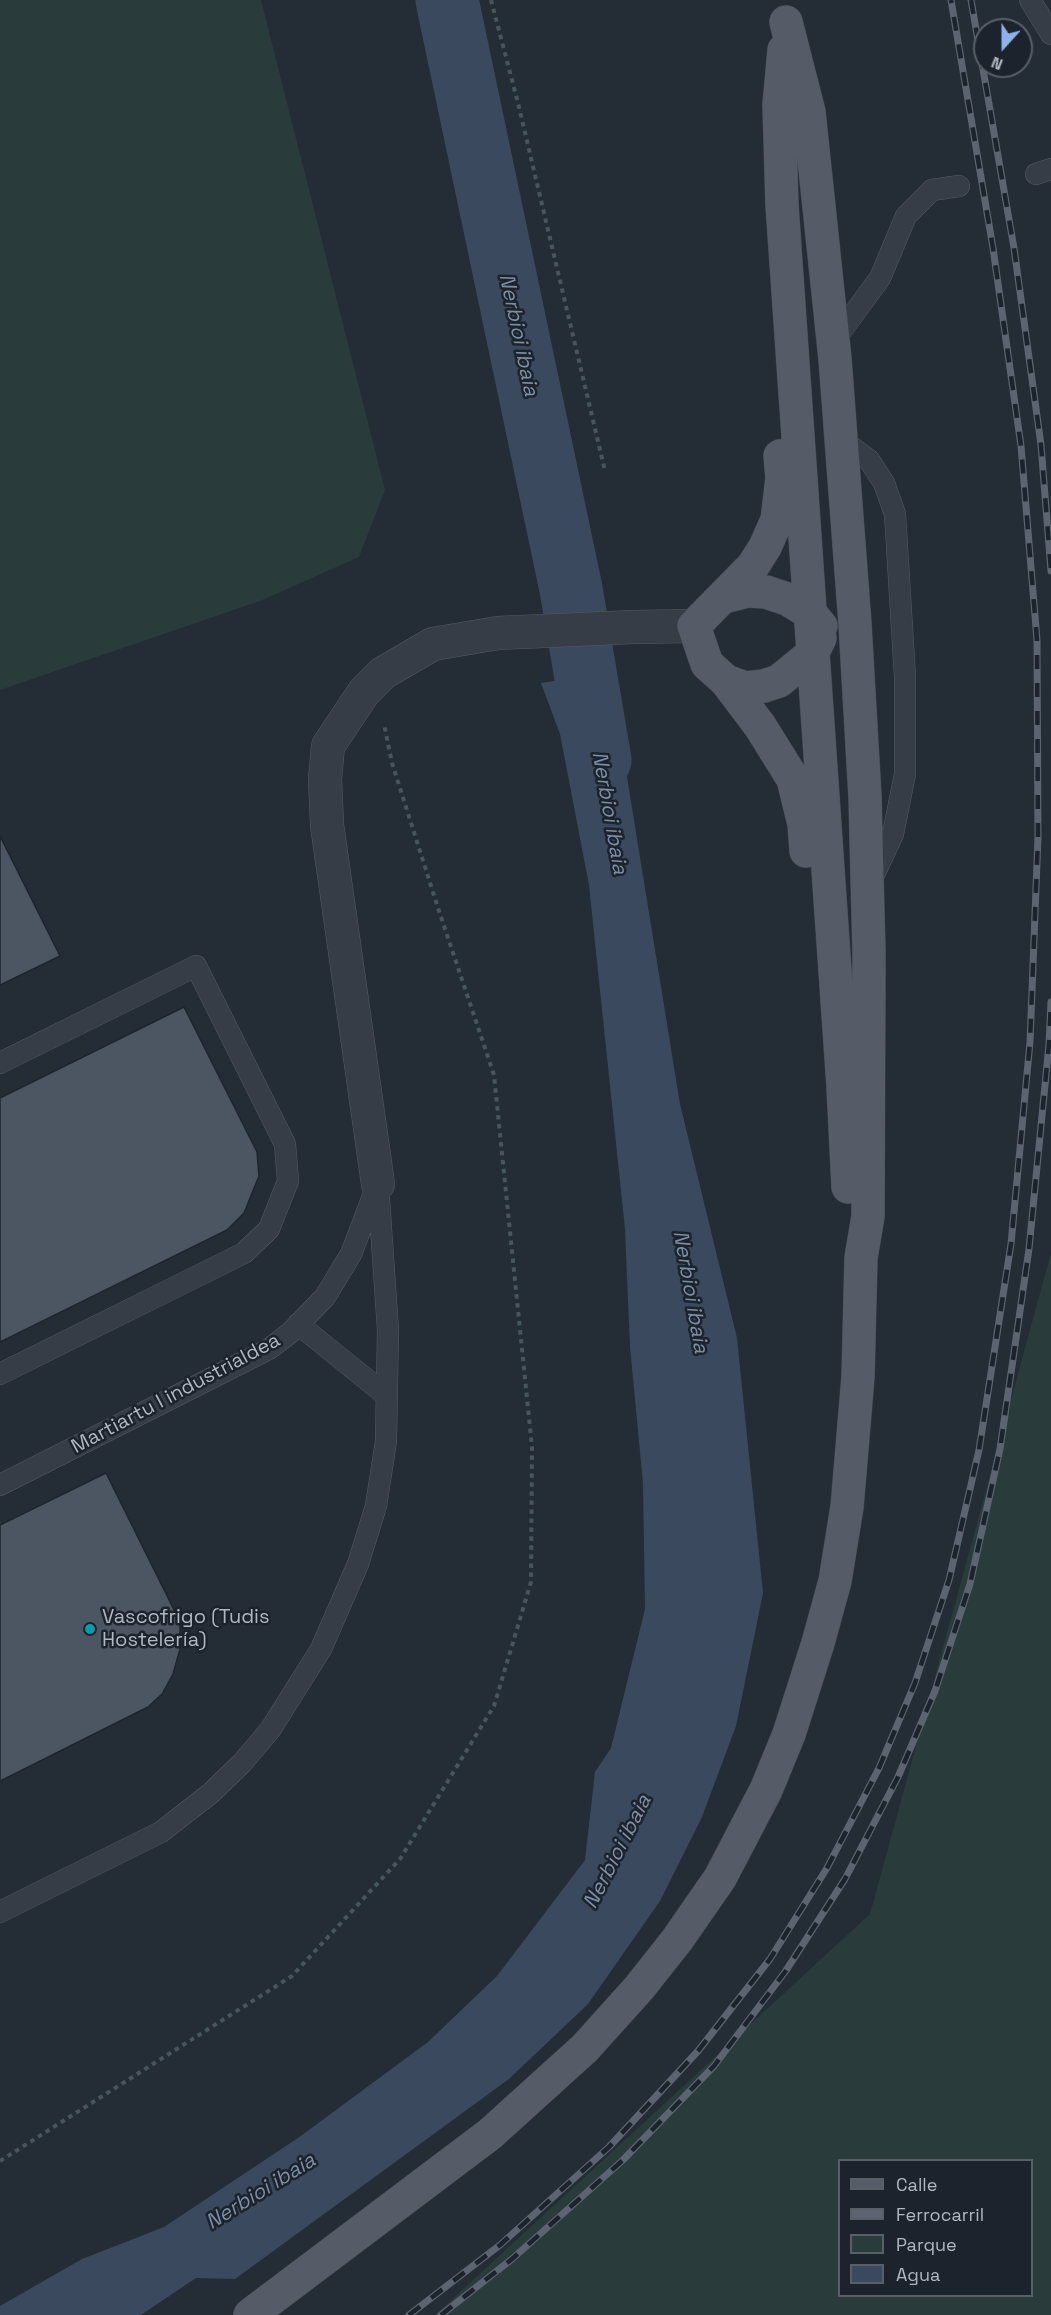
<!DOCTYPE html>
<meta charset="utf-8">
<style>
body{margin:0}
#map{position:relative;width:1051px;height:2315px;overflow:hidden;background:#242c36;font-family:"Space Grotesk",sans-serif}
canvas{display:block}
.legend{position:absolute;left:838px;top:2159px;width:195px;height:138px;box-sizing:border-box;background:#1c232c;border:2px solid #585f68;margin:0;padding:8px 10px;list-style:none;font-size:18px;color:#b2b8c3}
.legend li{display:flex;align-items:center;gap:12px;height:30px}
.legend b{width:30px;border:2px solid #585f68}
.north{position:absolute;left:973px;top:18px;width:60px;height:60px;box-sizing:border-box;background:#1c232c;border:2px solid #585f68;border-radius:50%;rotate:201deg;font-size:16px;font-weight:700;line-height:24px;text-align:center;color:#b2b8c3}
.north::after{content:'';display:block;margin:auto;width:21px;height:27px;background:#8fb2eb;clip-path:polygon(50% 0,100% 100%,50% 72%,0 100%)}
</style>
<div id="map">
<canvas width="1051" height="2315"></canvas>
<ul class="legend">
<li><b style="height:8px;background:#555c67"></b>Calle</li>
<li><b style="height:8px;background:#5b6470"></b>Ferrocarril</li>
<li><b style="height:16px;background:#2a3b3b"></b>Parque</li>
<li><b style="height:16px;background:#3b495e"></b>Agua</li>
</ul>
<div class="north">N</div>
</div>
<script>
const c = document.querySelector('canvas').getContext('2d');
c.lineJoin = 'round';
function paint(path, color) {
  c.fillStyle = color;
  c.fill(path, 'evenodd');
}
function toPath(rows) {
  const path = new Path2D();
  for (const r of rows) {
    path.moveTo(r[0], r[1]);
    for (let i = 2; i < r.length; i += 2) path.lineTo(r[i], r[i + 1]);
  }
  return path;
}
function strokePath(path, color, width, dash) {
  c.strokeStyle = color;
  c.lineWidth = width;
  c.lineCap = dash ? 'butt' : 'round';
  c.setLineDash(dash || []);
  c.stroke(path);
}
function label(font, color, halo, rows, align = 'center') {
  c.font = font + ' "Space Grotesk",sans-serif';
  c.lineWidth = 5;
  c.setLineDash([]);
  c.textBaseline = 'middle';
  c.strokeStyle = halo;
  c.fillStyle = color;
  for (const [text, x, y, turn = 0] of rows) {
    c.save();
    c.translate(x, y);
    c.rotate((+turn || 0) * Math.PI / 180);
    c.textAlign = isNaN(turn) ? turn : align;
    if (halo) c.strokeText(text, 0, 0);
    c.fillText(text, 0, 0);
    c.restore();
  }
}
paint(toPath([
 [0,0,261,0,385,490,359,557,260,601,0,690],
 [1051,1253,1051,2315,435,2315,870,1914],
 [1032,2160,1032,2296,840,2296,840,2160]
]), '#2a3b3b');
paint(toPath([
 [610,672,680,1104,737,1338,763,1593,736,1726,702,1817,660,1901,588,2004,509,2079,235,2279,196,2278,141,2315,0,2315,0,2306,82,2259,164,2227,298,2138,428,2042,497,1976,585,1860,595,1772,611,1748,645,1609,643,1483,630,1347,625,1229,589,885,560,734,541,683]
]), '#3b495e');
strokePath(toPath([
 [447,0,571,589,600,760]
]), '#3b495e', 63);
const building = toPath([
 [0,836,60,956,0,985,0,836],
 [184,1007,257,1152,259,1176,244,1213,227,1230,0,1342,0,1098,184,1007],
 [106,1473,180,1622,180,1649,173,1674,162,1694,148,1707,0,1781,0,1525,106,1473]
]);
paint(building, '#4c5662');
strokePath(building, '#1e252e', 1.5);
const service = toPath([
 [1030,0,1051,34],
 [1036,174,1051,169],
 [833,342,880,278,906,216,932,190,959,186],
 [841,439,869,460,884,483,895,514,905,677,905,774,893,834,871,881],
 [0,1063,196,966,285,1144,288,1181,269,1229,244,1253,0,1374],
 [298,1324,387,1396],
 [0,1485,269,1349,290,1333,325,1297,351,1254,375,1191],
 [0,1912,161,1832,211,1793,242,1763,270,1730,321,1649,358,1564,376,1506,386,1441,388,1330,378,1184]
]);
const minor = toPath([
 [378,1184,327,825,325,779,328,746,364,692,383,673,433,644,498,633,633,627,694,626]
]);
const primary = toPath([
 [784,50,779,105,782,205,843,1086,848,1187],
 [780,456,782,478,777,520,765,547,753,566,694,626,707,664,726,681,760,726,793,779,804,824,806,851],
 [724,597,747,591,766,592,787,599,810,613,821,626],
 [726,681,745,688,764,686,779,681,812,654,820,638],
 [250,2315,490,2134,585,2048,639,1988,677,1940,720,1878,766,1790,789,1734,818,1643,835,1581,847,1507,858,1377,861,1258,868,1216,869,954,865,797,855,624,835,359,809,112,786,22]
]);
strokePath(service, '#555b65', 22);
strokePath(minor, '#555b65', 34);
strokePath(primary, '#404750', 34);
strokePath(toPath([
 [491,0,518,103,605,471],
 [0,2161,292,1976,400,1859,494,1706,531,1582,532,1447,494,1075,439,911,392,763,384,724]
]), '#475659', 4, [4.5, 4.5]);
strokePath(service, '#373d47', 21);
strokePath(minor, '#373d47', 33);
strokePath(primary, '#555c67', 33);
const rail = toPath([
 [971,0,1014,248,1041,445,1051,571],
 [409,2315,500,2245,609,2147,698,2051,770,1959,827,1868,879,1768,915,1683,949,1580,979,1450,1011,1244,1030,1042,1038,837,1037,640,1021,446,993,248,951,0],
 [441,2315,512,2259,623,2160,714,2066,785,1972,845,1879,898,1777,935,1691,970,1584,1000,1449,1029,1249,1049,1044,1051,1002]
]);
strokePath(rail, '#5b6470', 7);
strokePath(rail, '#1c232c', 4.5, [14]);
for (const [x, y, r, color] of [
 [90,1629,6,"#0f9aa8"]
]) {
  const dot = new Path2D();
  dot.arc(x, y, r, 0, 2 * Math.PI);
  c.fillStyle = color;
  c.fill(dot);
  strokePath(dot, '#1c232c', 2);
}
label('20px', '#b2b8c3', '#1c232c', [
 ["Martiartu I industrialdea",176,1394,-28]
]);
label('20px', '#b2b8c3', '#1c232c', [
 ["Vascofrigo (Tudis",102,1618],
 ["Hostelería)",102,1641]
], 'left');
label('italic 21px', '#7d8fa8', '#1c232c', [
 ["Nerbioi ibaia",518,335,78],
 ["Nerbioi ibaia",609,813,80],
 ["Nerbioi ibaia",690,1292,80],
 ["Nerbioi ibaia",618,1852,-63],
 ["Nerbioi ibaia",261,2192,-32]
]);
</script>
